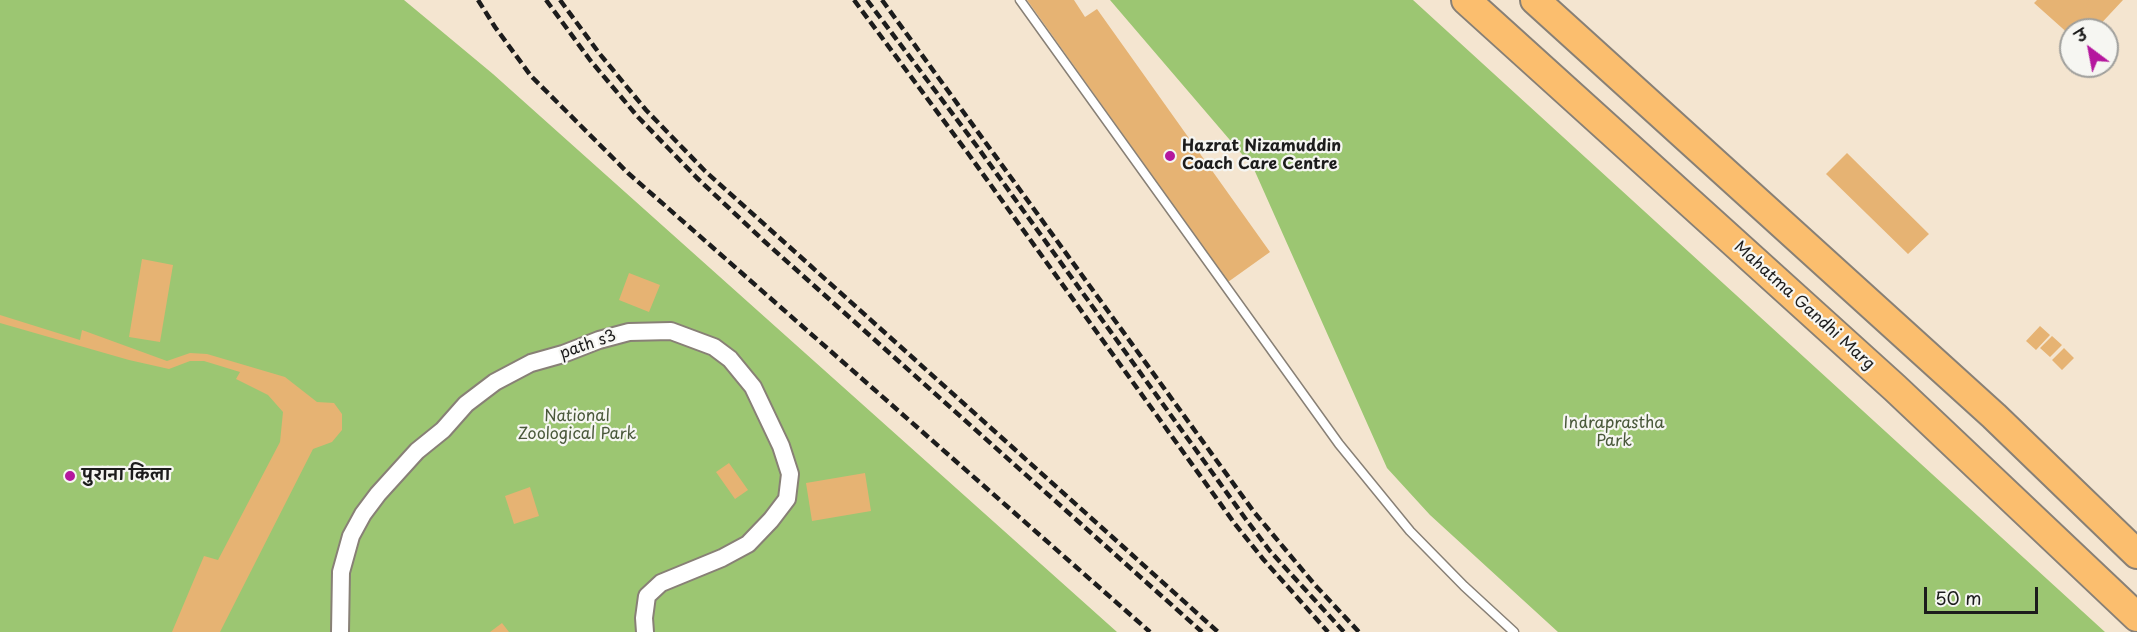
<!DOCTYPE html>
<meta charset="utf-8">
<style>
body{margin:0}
#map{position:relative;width:2137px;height:632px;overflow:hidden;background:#f4e5d0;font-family:"Playpen Sans","Playpen Sans Deva",sans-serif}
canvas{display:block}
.north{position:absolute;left:2059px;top:18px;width:60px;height:60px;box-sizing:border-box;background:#f6f6f2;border:2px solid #9f9f9c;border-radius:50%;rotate:328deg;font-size:16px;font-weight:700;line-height:24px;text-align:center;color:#1c1c1c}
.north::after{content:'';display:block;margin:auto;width:21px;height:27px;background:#b5179e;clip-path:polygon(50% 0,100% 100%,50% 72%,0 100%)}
.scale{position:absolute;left:1924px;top:587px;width:114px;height:27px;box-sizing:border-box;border:3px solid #1c1c1c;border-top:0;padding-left:8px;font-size:18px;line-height:21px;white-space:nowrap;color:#1c1c1c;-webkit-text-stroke:4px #f6f6f2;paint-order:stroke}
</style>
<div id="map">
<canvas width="2137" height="632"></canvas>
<div class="north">उ</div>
<div class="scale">50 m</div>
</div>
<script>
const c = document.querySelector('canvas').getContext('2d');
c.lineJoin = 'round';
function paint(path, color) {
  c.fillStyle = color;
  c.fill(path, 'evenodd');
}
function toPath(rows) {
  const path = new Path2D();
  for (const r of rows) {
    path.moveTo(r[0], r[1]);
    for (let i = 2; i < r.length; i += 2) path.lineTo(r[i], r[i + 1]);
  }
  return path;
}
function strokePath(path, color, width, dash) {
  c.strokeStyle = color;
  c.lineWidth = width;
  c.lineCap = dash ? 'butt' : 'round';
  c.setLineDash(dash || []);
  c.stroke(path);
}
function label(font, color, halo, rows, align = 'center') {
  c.font = font + ' "Playpen Sans","Playpen Sans Deva",sans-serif';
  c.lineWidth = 4.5;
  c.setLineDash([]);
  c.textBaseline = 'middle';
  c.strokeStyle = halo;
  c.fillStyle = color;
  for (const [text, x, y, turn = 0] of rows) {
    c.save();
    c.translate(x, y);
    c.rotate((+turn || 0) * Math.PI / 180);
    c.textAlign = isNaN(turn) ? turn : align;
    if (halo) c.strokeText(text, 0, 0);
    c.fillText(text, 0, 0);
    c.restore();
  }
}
paint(toPath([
 [0,0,404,0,493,74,1117,632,0,632],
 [1110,0,1413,0,2105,632,1558,632,1430,515,1387,468,1253,167]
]), '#9cc672');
paint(toPath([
 [1027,0,1074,0,1085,17,1097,9,1270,252,1228,282],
 [2037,0,2123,0,2095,30,2071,30,2071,36,2034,3],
 [1847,153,1929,234,1908,254,1826,174],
 [142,259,173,265,160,342,129,337],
 [629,273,660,285,649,312,619,300],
 [0,315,80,340,82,330,167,361,190,353,207,354,285,377,317,402,334,403,342,414,342,430,332,442,313,449,220,632,172,632,204,556,218,560,280,442,283,412,268,395,236,379,240,372,204,361,190,361,169,369,129,360,0,323],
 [2040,326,2050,335,2036,350,2026,341],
 [2052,336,2062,345,2050,357,2040,348],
 [2064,348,2074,358,2062,370,2052,360],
 [729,463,748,490,735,499,716,472],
 [865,473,871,511,812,521,806,483],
 [530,487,539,516,514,524,505,496],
 [502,623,509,632,490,632]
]), '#e6b373');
const lane = toPath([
 [1020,0,1339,444,1410,531,1464,586,1514,632]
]);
const street = toPath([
 [340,632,341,572,351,536,363,514,378,494,417,451,443,430,466,404,495,382,531,363,563,354,599,340,629,332,671,331,714,347,730,359,753,387,781,446,790,474,787,499,771,520,748,544,722,558,661,583,647,596,644,618,645,632]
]);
const highway = toPath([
 [1466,0,1895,388,2137,617],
 [1535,0,1994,416,2137,554]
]);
strokePath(lane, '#888076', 11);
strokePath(street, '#888076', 20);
strokePath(highway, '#888076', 32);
strokePath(lane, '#fff', 8);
strokePath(street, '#fff', 16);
strokePath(highway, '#fbbe6e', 28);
strokePath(toPath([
 [478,0,495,27,531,76,628,173,1150,632],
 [546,0,590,60,638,117,697,178,764,241,1202,632],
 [560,0,599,53,646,110,705,171,1218,632],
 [854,0,967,152,1235,524,1263,559,1328,632],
 [867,0,976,145,1245,518,1270,551,1344,632],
 [882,0,1254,512,1315,585,1359,632]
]), '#1c1c1c', 4.5, [9, 4.5]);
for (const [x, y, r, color] of [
 [1170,156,6,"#b5179e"],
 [70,476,6,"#b5179e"]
]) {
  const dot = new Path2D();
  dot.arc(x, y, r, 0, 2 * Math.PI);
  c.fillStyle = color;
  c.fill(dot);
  strokePath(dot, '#f6f6f2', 2);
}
label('bold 16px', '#1c1c1c', '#f6f6f2', [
 ["Hazrat Nizamuddin",1182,147],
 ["Coach Care Centre",1182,165],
 ["पुराना किला",82,476]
], 'left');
label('16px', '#1c1c1c', '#f6f6f2', [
 ["Mahatma Gandhi Marg",1804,306,42],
 ["path s3",588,345,-19]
]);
label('16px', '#49583a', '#f6f6f2', [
 ["National",577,417],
 ["Zoological Park",577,435],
 ["Indraprastha",1614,424],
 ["Park",1614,442]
]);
</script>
